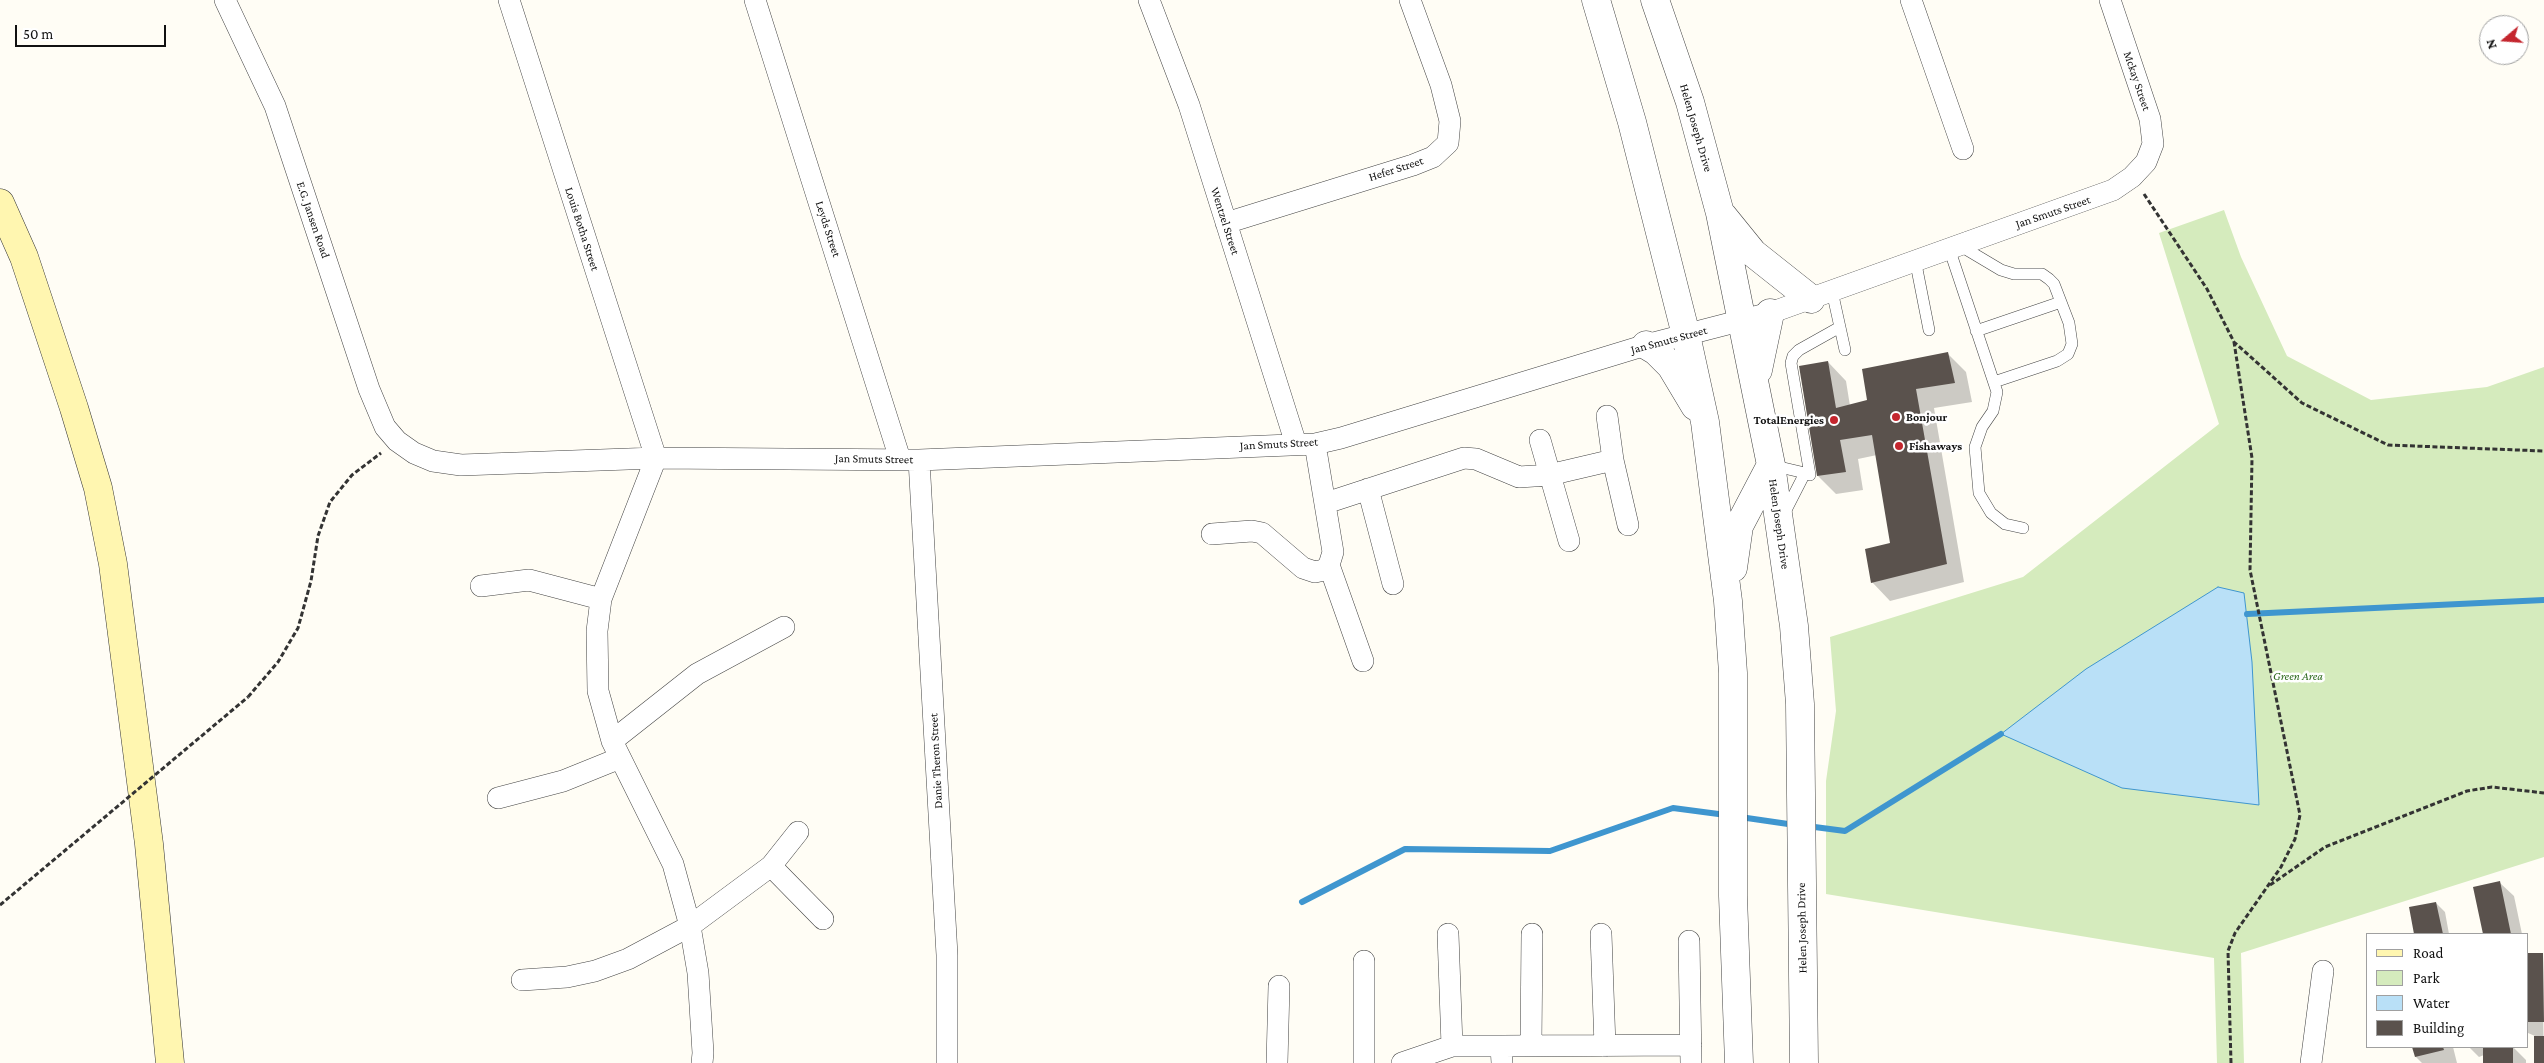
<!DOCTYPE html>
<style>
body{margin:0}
#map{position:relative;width:2544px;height:1063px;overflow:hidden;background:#fffdf5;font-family:"Crimson Pro",serif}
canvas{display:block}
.legend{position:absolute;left:2366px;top:933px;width:162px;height:115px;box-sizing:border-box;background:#fff;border:1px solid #a0a0a0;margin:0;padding:6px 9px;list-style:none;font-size:15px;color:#111}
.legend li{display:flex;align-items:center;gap:10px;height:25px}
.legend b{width:25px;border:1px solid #a0a0a0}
.north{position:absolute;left:2479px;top:15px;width:50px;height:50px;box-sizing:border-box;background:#fff;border:1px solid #a0a0a0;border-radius:50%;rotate:252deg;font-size:14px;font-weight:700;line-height:20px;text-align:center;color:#111}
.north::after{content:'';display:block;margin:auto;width:18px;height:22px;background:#c4262e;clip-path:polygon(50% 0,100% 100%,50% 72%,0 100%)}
.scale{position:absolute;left:15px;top:25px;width:151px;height:22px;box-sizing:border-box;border:2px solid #111;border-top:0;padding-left:6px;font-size:15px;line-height:18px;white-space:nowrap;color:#111;-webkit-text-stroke:4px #fff;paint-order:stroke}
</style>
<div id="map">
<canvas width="2544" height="1063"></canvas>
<ul class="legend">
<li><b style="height:6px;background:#fff6b0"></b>Road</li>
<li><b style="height:14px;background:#d5ebbd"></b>Park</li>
<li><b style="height:14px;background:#b9e0f7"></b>Water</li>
<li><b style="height:14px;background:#5a524d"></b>Building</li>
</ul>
<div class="north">N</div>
<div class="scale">50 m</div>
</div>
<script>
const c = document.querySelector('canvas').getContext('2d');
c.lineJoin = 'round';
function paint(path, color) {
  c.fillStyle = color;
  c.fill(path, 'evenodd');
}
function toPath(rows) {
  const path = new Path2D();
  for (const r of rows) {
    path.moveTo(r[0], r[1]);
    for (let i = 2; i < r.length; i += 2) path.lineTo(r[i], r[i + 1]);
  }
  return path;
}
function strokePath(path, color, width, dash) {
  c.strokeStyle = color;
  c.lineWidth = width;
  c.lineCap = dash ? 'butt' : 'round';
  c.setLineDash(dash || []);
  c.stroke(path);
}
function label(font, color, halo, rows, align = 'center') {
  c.font = font + ' "Crimson Pro",serif';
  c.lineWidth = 5;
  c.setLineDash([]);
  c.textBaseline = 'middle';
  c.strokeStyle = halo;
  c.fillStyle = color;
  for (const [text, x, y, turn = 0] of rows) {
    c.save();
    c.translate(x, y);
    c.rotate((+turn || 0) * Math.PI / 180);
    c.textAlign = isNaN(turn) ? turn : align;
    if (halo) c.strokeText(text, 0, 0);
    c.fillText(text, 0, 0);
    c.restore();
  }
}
paint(toPath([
 [2224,210,2241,257,2287,356,2371,400,2487,387,2544,367,2544,857,2241,953,2244,1063,2217,1063,2214,958,1826,894,1826,781,1836,711,1830,637,2023,577,2219,424,2159,233]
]), '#d5ebbd');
const water = toPath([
 [2218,587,2244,593,2252,662,2259,805,2122,788,2001,734,2086,669,2218,587]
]);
paint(water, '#b9e0f7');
strokePath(water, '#3f96cf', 1);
paint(toPath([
 [1948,354,1966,372,1972,402,1934,408,1964,582,1890,601,1872,582,1892,544,1877,455,1858,459,1863,490,1836,494,1818,476,1828,362,1846,381,1850,406,1868,401],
 [2500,883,2514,896,2522,934,2484,934,2474,888],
 [2436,903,2445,912,2449,934,2416,934,2410,908],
 [2542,954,2544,1063,2536,1063,2535,1036,2528,1033,2528,955],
 [2413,1047,2453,1047,2457,1063,2422,1063,2416,1057],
 [2469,1047,2513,1047,2526,1060,2526,1063,2485,1063,2484,1055,2479,1057]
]), '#0003');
strokePath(toPath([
 [2247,614,2544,600],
 [1740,817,1795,825],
 [1807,826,1845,831,2001,734],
 [1302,902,1405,849,1550,851,1673,808,1726,815]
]), '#3f96cf', 6);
paint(toPath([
 [1948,352,1955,383,1916,389,1947,564,1871,583,1865,549,1890,543,1872,435,1840,440,1846,472,1817,476,1799,366,1828,361,1836,408,1867,400,1862,369],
 [2500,881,2511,934,2483,934,2473,887],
 [2436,902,2443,934,2414,934,2409,907],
 [2528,953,2543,953,2544,1022,2528,1022],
 [2534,1036,2544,1036,2544,1063,2534,1063],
 [2412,1047,2443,1047,2444,1050,2415,1057],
 [2483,1047,2513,1047,2513,1063,2483,1063]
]), '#5a524d');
const service = toPath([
 [1959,245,2001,270,2014,274,2042,274,2049,279,2054,284,2069,323,2072,344,2068,354,2057,361,1994,382],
 [1949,248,1997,392,1993,411,1982,427,1975,447,1979,493,1991,513,2005,524,2023,528],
 [1915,259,1929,330],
 [1832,291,1845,350],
 [1976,331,2061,302],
 [1771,465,1805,473,1784,514],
 [1810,475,1791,363,1793,356,1799,350,1840,327]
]);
const minor = toPath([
 [225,0,275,106,369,389,385,427,397,441,414,453,433,461,461,465,656,458,919,460,1315,444,1341,438,1646,345,1770,313,2113,190,2132,177,2146,162,2153,144,2150,119,2110,0],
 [509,0,656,458,601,599,597,631,598,691,612,741,673,864,690,926,698,973,703,1053,702,1063],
 [755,0,900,459],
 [1149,0,1189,105,1296,444],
 [1911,0,1963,149],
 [1226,223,1413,165,1433,157,1448,143,1450,121,1441,85,1410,0],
 [1607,416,1613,460],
 [1540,440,1569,541],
 [919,460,947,955,947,1063],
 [1368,489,1393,584],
 [1326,503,1464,458,1476,459,1519,477,1549,475,1613,460,1628,525],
 [1212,534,1252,531,1262,533,1303,568,1315,572,1324,570,1329,565,1333,552,1315,444],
 [1329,565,1363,661],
 [481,586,529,580,601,599],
 [612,741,697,674,784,627],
 [498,798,563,781,620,758],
 [771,866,823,919],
 [1448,934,1452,1046],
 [1601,934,1605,1046],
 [1689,941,1691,1063],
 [1364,961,1364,1063],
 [522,980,567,977,595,971,628,959,690,926,771,866,798,832],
 [1531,1045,1532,934],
 [1277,1063,1279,986],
 [1402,1063,1452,1046,1501,1046],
 [1502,1063,1501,1046,1691,1045],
 [2311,1063,2323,971]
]);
const tertiary = toPath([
 [1596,0,1632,122,1686,335,1705,422,1728,601,1733,673,1733,896,1739,1063],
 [1655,0,1690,102,1720,213,1771,465,1794,626,1800,704,1804,1063],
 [1723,216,1753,253,1811,299],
 [1646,345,1656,351,1671,366,1695,406],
 [1758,370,1770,313],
 [1733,568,1739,526,1771,465]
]);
const secondary = toPath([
 [0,203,24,257,74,408,98,488,113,564,149,844,170,1063]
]);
strokePath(service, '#444', 12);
strokePath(minor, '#444', 22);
strokePath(tertiary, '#444', 29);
strokePath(secondary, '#333', 29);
strokePath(toPath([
 [2144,194,2207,289,2234,342,2302,403,2388,445,2544,451],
 [248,697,278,662,298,628,311,581,318,536,330,502,352,475,381,453],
 [2270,885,2325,847,2467,791,2492,787,2544,793],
 [2231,1063,2228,951,2235,933,2281,867,2295,839,2300,815,2250,570,2252,458,2234,342]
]), '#333', 3, [5, 2.5]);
strokePath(service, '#fff', 11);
strokePath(minor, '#fff', 21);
strokePath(tertiary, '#fff', 28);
strokePath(secondary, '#fff6b0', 28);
strokePath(toPath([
 [0,905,248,697]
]), '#333', 3, [5, 2.5]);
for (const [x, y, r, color] of [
 [1896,417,5,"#c4262e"],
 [1834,420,5,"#c4262e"],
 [1899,446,5,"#c4262e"]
]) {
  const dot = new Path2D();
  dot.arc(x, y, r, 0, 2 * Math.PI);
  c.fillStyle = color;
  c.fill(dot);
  strokePath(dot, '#fff', 2);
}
label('12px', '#111', '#fff', [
 ["Mckay Street",2137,81,71],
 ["Helen Joseph Drive",1696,128,74],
 ["Hefer Street",1396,169,-18],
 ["Jan Smuts Street",2053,212,-19],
 ["E.G. Jansen Road",313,220,71],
 ["Wentzel Street",1225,221,72],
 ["Louis Botha Street",582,229,72],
 ["Leyds Street",828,229,72],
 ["Jan Smuts Street",1669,340,-15],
 ["Jan Smuts Street",1279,444,-3],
 ["Jan Smuts Street",874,459,1],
 ["Helen Joseph Drive",1779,524,82],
 ["Danie Theron Street",936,761,-93],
 ["Helen Joseph Drive",1802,928,-91]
]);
label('bold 12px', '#111', '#fff', [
 ["Bonjour",1906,417],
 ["TotalEnergies",1824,420,"right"],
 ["Fishaways",1909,446]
], 'left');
label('italic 12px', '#2f6b1f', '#fff', [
 ["Green Area",2298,676]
]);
</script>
